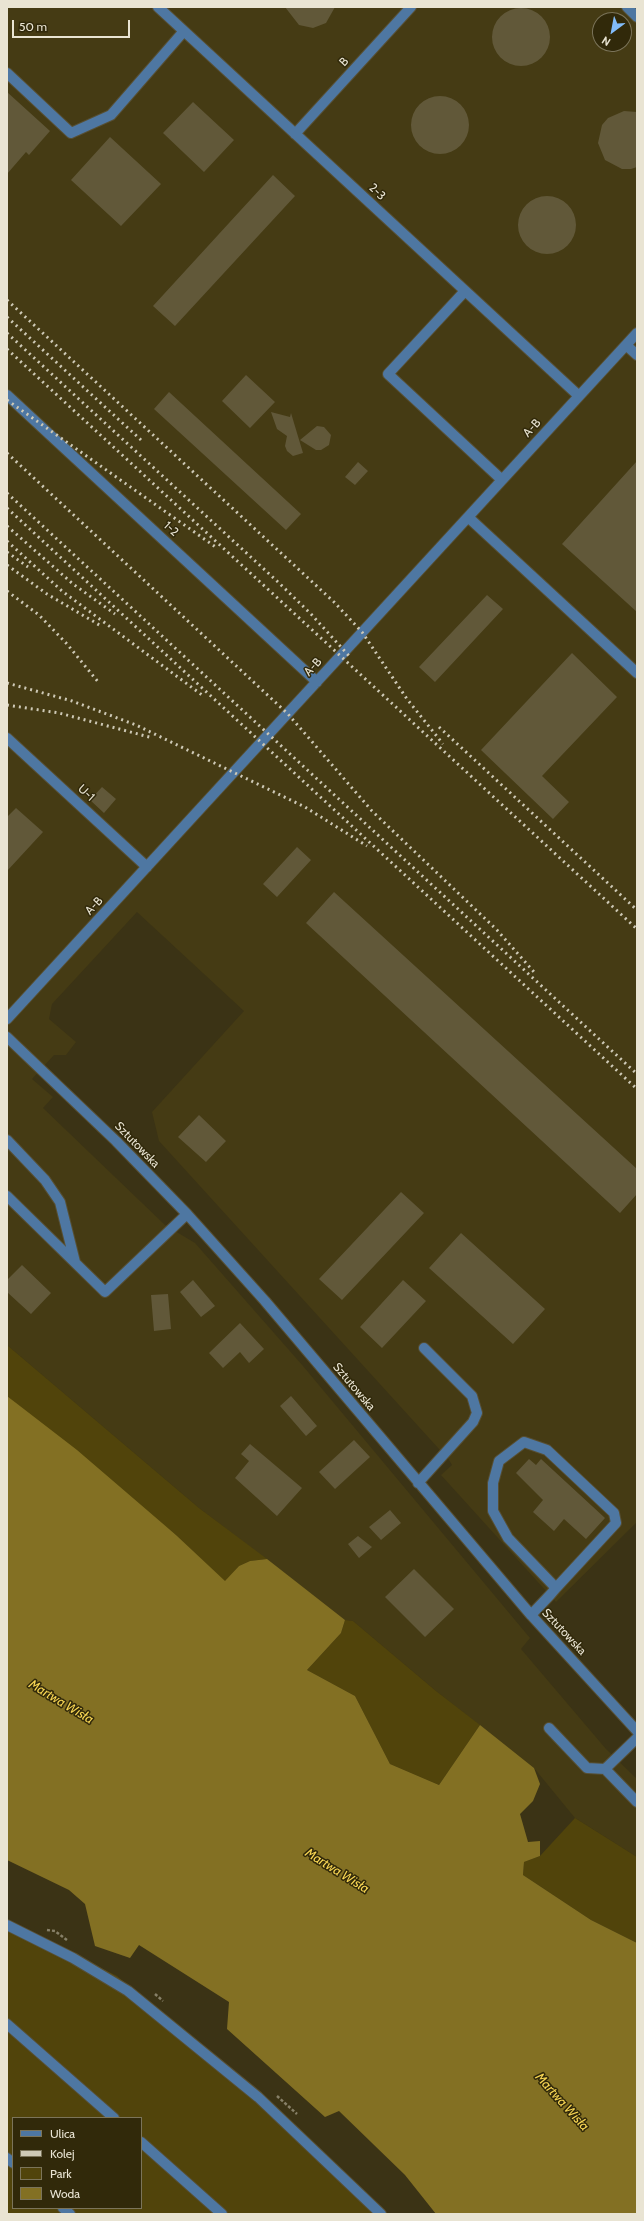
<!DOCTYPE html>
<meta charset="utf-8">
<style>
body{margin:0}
#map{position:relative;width:644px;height:2221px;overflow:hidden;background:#3b3315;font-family:Cabin,sans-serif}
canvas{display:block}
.frame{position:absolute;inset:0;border:8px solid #e9e4d3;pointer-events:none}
.legend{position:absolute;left:12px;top:2117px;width:130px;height:92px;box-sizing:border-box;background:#31290a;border:1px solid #7b745a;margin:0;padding:5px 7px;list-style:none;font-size:12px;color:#e9e4d3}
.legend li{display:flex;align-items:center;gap:8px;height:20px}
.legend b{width:20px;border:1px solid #7b745a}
.north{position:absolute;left:592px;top:12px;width:40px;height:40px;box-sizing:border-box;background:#31290a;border:1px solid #7b745a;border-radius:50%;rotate:212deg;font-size:11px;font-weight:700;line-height:16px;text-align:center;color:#e9e4d3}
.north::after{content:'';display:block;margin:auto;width:14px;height:18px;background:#82bcfa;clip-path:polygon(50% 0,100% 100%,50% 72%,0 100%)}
.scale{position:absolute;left:12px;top:20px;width:118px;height:18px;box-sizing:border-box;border:2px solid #e9e4d3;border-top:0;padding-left:5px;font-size:12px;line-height:14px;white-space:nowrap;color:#e9e4d3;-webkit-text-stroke:3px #31290a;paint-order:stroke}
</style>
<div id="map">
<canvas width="644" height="2221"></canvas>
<div class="frame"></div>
<ul class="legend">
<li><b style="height:5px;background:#4e77a2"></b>Ulica</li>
<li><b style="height:5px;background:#cec9b6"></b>Kolej</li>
<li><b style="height:11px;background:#51440b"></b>Park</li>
<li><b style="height:11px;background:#837023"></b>Woda</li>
</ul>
<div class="north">N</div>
<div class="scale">50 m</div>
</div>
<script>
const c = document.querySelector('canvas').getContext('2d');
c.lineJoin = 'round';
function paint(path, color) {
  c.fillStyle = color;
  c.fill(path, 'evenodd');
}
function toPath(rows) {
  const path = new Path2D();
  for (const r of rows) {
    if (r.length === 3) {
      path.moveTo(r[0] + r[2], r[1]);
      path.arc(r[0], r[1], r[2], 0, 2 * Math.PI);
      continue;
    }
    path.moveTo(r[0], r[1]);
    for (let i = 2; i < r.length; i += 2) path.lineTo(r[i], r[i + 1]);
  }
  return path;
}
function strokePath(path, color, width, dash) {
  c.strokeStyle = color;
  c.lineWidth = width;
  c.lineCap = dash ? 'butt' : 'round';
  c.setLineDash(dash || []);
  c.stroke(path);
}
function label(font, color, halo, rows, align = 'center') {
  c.font = font + ' Cabin,sans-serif';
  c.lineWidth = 3;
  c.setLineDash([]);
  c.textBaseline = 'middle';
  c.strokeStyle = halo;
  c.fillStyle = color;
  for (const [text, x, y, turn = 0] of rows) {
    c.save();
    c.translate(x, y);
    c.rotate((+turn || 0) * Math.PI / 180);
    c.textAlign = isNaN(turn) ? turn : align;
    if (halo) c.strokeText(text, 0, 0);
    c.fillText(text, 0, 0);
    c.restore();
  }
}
paint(toPath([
 [7,7,637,7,637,1522,556,1602,441,1475,452,1465,449,1460,159,1141,152,1112,244,1011,137,912,52,1004,49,1019,76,1042,66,1055,54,1055,32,1079,53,1097,43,1108,165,1225,195,1243,303,1366,530,1638,521,1649,606,1749,637,1779,637,1857,575,1818,534,1768,436,1691,353,1621,345,1620,199,1508,7,1345],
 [600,20,624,20,624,44,600,44]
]), '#453b14');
paint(toPath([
 [7,1345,199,1508,267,1559,250,1561,239,1566,225,1582,176,1535,7,1396],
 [345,1620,353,1621,436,1691,480,1725,439,1785,390,1764,355,1696,307,1670,341,1633],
 [575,1818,637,1857,637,1943,591,1920,523,1875,524,1862,540,1856],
 [7,1921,117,1976,289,2120,386,2214,7,2214],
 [13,2118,141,2118,141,2208,13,2208]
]), '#51440b');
paint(toPath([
 [7,1396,77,1450,176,1535,225,1581,239,1566,250,1561,267,1559,345,1620,341,1633,307,1670,355,1696,390,1764,439,1785,480,1725,534,1768,540,1784,533,1801,520,1814,528,1842,540,1841,540,1856,524,1862,523,1875,591,1920,637,1943,637,2214,436,2214,405,2175,339,2111,325,2117,227,2029,229,2002,139,1945,130,1958,95,1946,85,1904,69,1890,7,1860]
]), '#837023');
paint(toPath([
 [285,7,335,7,326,23,313,28,299,25],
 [521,37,29],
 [7,92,50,131,29,155,26,152,7,174],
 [440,125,29],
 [193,102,234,140,204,172,163,133],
 [624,111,637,112,637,167,631,169,622,169,605,160,598,143,602,125,608,118],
 [110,137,161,184,121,226,71,180],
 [273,175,295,196,175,326,153,306],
 [547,225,29],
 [246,375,275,402,250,428,222,401],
 [169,392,301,514,286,530,154,409],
 [271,412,290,417,291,413,303,453,293,456,287,451,285,446,287,436,277,429],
 [317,426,324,427,331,435,329,445,321,450,316,450,300,440],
 [637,461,637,612,562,544],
 [358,462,368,471,355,485,345,477],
 [487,595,503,609,435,682,419,667],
 [572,653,617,697,542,776,569,802,553,819,481,750],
 [102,787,116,799,104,813,90,800],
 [16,808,43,832,7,871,7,817],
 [297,847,311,860,277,897,263,884],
 [334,892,637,1169,637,1194,620,1213,306,923],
 [199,1115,226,1141,206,1162,178,1137],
 [401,1192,424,1213,342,1300,319,1279],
 [461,1233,545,1309,513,1344,429,1268],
 [22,1265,51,1293,31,1314,7,1292,7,1280],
 [193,1280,215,1306,201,1317,180,1292],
 [403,1280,426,1301,382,1348,360,1327],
 [168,1294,171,1329,154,1331,151,1295],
 [240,1323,264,1349,249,1363,240,1352,223,1368,209,1353],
 [291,1396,317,1426,306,1436,280,1406],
 [354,1440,370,1457,335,1489,319,1472],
 [250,1444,302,1488,277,1516,235,1478,249,1461,241,1454],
 [529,1459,536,1465,541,1459,605,1518,586,1539,564,1519,554,1531,533,1512,543,1500,516,1473],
 [390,1510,401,1523,381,1540,369,1527],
 [358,1536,372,1547,359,1558,348,1544],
 [414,1569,454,1609,425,1637,385,1597]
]), '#615839');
const minor = toPath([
 [158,7,579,396],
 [627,7,637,17],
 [7,73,71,133,111,115,184,31],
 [295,134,411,7],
 [465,291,388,374,502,480],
 [626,345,637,355],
 [7,395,317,682],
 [468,517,637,673],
 [7,738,147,867],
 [7,1019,637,333],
 [7,1037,116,1141,187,1214,265,1301,531,1615,637,1731],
 [7,1140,45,1180,60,1202,75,1262],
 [7,1196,105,1292,187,1214],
 [418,1483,473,1422,477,1413,472,1396,424,1348],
 [531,1615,550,1595,556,1588,616,1523,614,1513,547,1450,524,1442,499,1461,493,1483,493,1511,508,1538,556,1588],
 [549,1728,587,1768,605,1769],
 [637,1738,605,1769,637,1802],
 [7,1925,73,1958,128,1991,258,2097,381,2214],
 [7,2024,114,2118],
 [141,2142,222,2214],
 [7,2158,13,2163],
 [63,2208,70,2214]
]);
strokePath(minor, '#574f33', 12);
strokePath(toPath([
 [47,1930,55,1931,67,1940],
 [155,1994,163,2001],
 [277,2096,297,2114]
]), '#878068', 2.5, [3, 2]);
strokePath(minor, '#4e77a2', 10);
strokePath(toPath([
 [7,300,334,602,362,632,407,699,443,744],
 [7,317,141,440],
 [7,333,278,582,311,614,350,657],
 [7,349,637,929],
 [7,400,217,548],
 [7,453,288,714,372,811,497,930,535,973],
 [7,493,637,1074],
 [7,508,637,1089],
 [7,526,73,584,115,614],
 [7,541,62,591,202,695],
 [7,552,28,567],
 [7,565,47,594,101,626],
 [7,591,39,615,67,644,99,683],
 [7,683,72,701,136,725,305,807,367,846],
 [7,705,59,713,153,738],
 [439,727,637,910]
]), '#cec9b6', 3, [2, 4]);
label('12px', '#e9e4d3', '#31290a', [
 ["B",344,62,-47],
 ["2-3",377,192,43],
 ["A-B",532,428,-48],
 ["1-2",171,529,43],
 ["A-B",313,667,-48],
 ["U-1",86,793,43],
 ["A-B",94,906,-47],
 ["Sztutowska",137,1145,46],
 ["Sztutowska",354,1387,50],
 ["Sztutowska",564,1632,47]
]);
label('italic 13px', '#f9d754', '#31290a', [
 ["Martwa Wisła",61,1702,31],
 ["Martwa Wisła",337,1871,32],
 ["Martwa Wisła",562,2102,48]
]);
</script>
